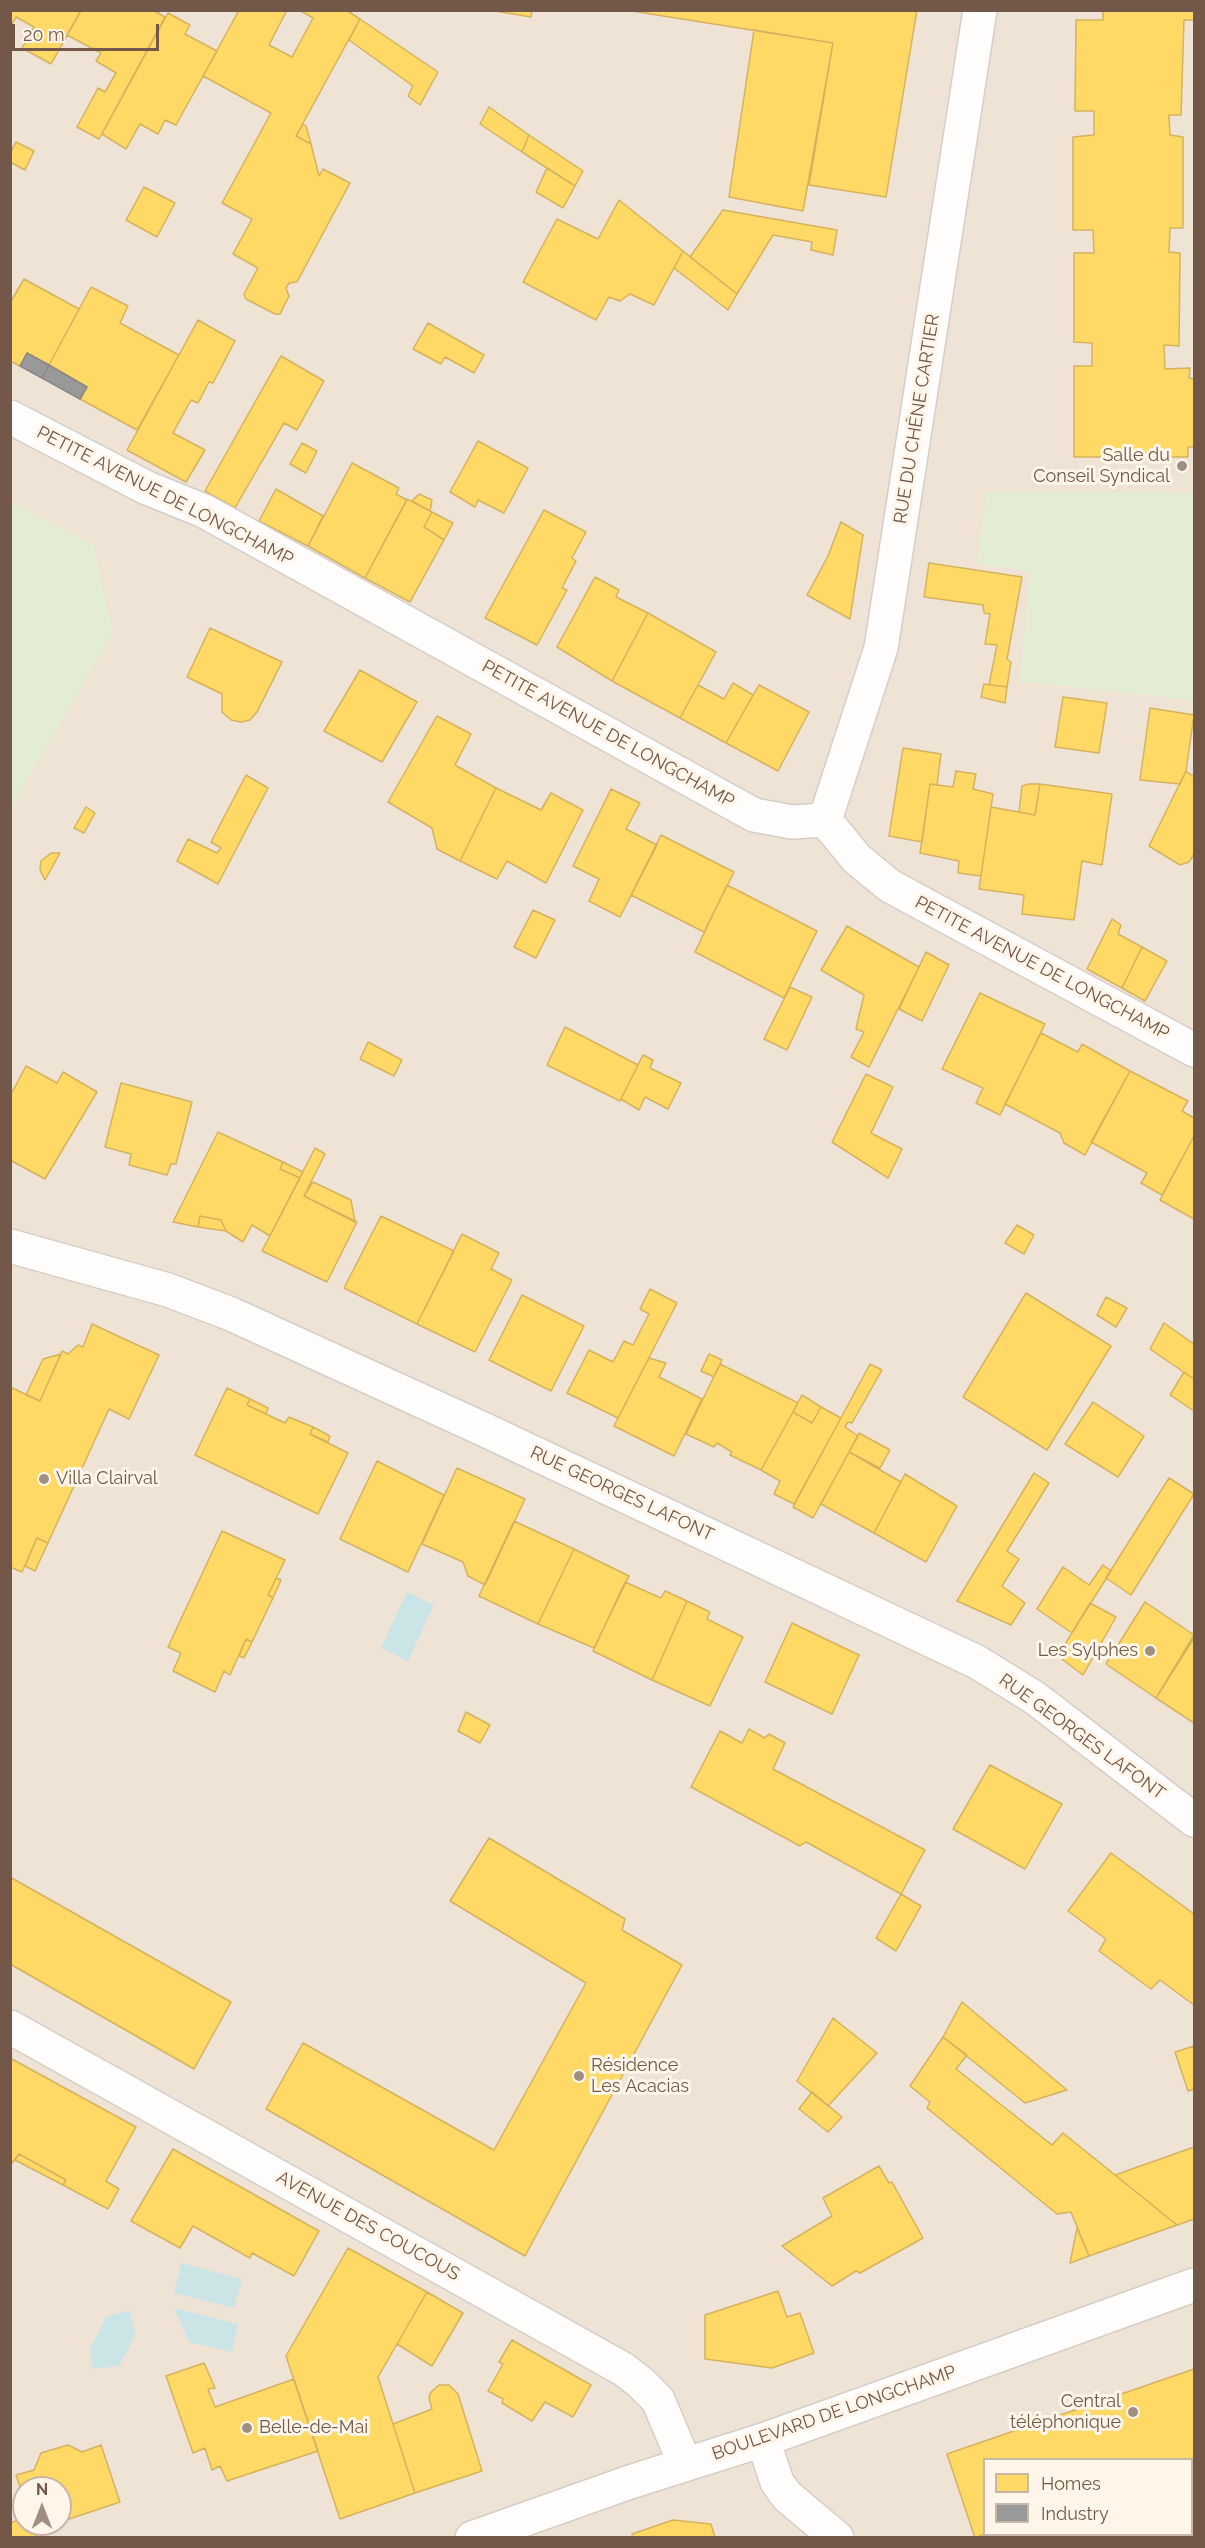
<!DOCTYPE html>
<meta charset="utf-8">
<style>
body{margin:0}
#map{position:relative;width:1205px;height:2548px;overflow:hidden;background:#f6f1e9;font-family:Raleway,sans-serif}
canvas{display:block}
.frame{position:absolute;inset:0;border:12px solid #73584a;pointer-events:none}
.legend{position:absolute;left:983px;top:2458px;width:210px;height:78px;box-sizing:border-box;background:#fff6e9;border:2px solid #c7b7a9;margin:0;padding:8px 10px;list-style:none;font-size:18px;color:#73584a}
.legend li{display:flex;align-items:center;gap:12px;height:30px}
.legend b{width:30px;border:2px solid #c7b7a9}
.north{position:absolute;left:12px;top:2476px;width:60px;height:60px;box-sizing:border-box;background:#fff6e9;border:2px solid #c7b7a9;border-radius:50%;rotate:0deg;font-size:16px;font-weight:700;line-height:24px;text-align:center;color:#73584a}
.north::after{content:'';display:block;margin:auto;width:21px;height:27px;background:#a18e82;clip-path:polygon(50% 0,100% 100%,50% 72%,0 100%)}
.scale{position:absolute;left:12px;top:24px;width:147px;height:27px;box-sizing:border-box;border:3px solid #73584a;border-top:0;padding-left:8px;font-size:18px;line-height:21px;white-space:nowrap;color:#73584a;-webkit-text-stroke:4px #fff6e9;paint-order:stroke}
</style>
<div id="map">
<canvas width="1205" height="2548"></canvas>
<div class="frame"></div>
<ul class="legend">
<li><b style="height:16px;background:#ffd966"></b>Homes</li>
<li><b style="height:16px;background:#999"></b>Industry</li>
</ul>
<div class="north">N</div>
<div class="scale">20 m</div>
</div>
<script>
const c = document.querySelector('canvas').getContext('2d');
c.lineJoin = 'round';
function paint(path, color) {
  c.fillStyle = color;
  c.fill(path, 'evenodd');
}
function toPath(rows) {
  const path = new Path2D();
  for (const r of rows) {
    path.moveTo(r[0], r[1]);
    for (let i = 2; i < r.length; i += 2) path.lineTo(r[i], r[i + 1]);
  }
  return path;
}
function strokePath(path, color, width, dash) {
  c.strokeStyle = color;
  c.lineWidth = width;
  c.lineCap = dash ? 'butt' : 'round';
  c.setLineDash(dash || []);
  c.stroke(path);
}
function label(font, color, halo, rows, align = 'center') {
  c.font = font + ' Raleway,sans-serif';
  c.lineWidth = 6;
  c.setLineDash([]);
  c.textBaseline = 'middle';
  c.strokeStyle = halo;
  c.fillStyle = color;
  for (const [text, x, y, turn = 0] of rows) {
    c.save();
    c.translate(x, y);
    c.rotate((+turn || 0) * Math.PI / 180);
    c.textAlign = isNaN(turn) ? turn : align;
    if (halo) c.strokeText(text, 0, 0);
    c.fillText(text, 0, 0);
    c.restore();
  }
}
paint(toPath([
 [11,11,1194,11,1194,2537,11,2538],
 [984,2460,1192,2460,1192,2534,984,2534],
 [24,2488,60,2488,60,2524,24,2524]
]), '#efe3d6');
paint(toPath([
 [987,492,1194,493,1194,700,1020,681,1030,571,977,564],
 [11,502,93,545,113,633,11,808]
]), '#e2edd4');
paint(toPath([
 [407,1592,434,1605,408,1661,381,1648],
 [181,2263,242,2279,234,2308,174,2293],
 [174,2308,238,2324,232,2352,189,2342],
 [129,2310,136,2334,119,2366,92,2369,90,2349,106,2317]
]), '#cbe4e6');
const homes = toPath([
 [10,10,81,10,81,11,51,64,22,48,34,27,16,17,10,28,10,10],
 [153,10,165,17,99,139,77,127,98,88,105,92,116,73,96,61,101,53,67,35,81,10,153,10],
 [239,10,287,10,269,45,292,57,313,18,299,10,346,10,360,19,296,136,311,144,319,176,323,169,350,183,297,282,289,283,286,288,289,296,280,314,275,314,246,299,244,294,258,268,233,254,252,219,222,203,271,113,203,76,239,10],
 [489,10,532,10,531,17,489,10],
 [917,10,886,197,809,185,833,43,632,11,917,10],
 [1103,10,1194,10,1194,20,1184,20,1181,115,1169,115,1170,135,1183,137,1183,228,1170,228,1169,252,1180,253,1179,346,1164,345,1165,369,1190,368,1189,378,1194,379,1194,447,1188,447,1188,457,1074,457,1074,366,1092,366,1092,343,1074,342,1074,253,1094,253,1093,230,1073,230,1073,137,1094,135,1094,111,1075,111,1076,20,1103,20,1103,10],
 [168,13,190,25,185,34,217,51,176,125,165,120,158,134,140,124,126,149,102,134,168,13],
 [360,19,438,72,420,105,408,96,413,86,349,40,360,19],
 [754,30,833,43,803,211,729,197,754,30],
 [489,107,529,135,522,152,480,124,489,107],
 [303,124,306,126,311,144,296,136,303,124],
 [529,135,583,171,575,186,522,152,529,135],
 [16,142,34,151,25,170,10,162,10,154,16,142],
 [547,168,575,186,563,208,536,192,547,168],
 [144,187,175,203,157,237,126,220,144,187],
 [619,200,683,251,654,305,630,294,620,301,609,297,596,320,523,282,557,219,598,239,619,200],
 [723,210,837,230,833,255,811,250,812,242,773,235,737,294,690,257,723,210],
 [683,251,737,294,728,310,674,268,683,251],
 [24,279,79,309,49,365,27,353,20,366,10,361,10,303,24,279],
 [91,287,128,306,120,323,179,355,137,430,80,399,87,387,49,365,91,287],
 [198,320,235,341,213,383,209,382,198,403,191,400,173,433,205,450,186,482,127,450,198,320],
 [428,323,484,355,474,373,445,357,441,364,413,349,428,323],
 [281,356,324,381,297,430,284,423,235,508,205,491,281,356],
 [478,441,528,468,504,513,478,500,475,507,450,492,478,441],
 [302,443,317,451,306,473,290,464,302,443],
 [352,463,399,488,396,494,407,500,365,578,308,546,352,463],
 [276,489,323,516,308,546,259,521,276,489],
 [419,494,432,500,430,511,412,501,419,494],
 [407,499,432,512,424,527,444,540,410,602,365,578,407,499],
 [544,510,586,532,572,558,576,561,562,588,567,590,537,645,485,618,544,510],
 [432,512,453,523,444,540,424,527,432,512],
 [841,522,863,535,850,619,807,595,828,556,841,522],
 [929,563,1022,577,1007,659,1011,662,1007,687,989,685,997,645,985,644,990,614,984,613,983,605,924,597,929,563],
 [595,577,619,590,616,597,648,613,612,681,557,647,595,577],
 [648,613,716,652,680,718,612,681,648,613],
 [210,628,282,662,257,712,250,720,241,722,231,720,222,712,222,694,187,677,210,628],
 [360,670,417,702,382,762,324,731,360,670],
 [733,683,753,695,726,743,680,718,698,685,724,699,733,683],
 [984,684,1007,687,1005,703,981,697,984,684],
 [759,685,809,712,778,771,726,743,759,685],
 [1063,697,1107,703,1099,753,1055,747,1063,697],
 [1150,708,1194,715,1186,771,1180,784,1140,780,1150,708],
 [437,716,471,734,455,765,496,788,460,861,437,849,432,828,388,802,437,716],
 [903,748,941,754,937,785,930,784,922,842,889,836,903,748],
 [956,771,976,774,973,789,993,794,981,876,958,873,959,861,920,853,930,784,953,787,956,771],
 [1186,771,1194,777,1194,854,1189,862,1180,865,1149,846,1186,771],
 [246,775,268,788,218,884,177,861,188,839,217,853,221,848,211,842,246,775],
 [1029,784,1040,784,1035,815,1019,812,1022,786,1029,784],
 [1040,784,1112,794,1102,865,1082,861,1074,920,1022,914,1024,895,979,889,991,807,1035,815,1040,784],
 [496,788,541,810,551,793,583,810,546,883,507,861,497,879,460,861,496,788],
 [611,789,640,803,626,829,657,845,620,917,589,901,599,879,573,866,611,789],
 [86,807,95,813,84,833,74,828,86,807],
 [661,835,734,872,704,932,631,895,661,835],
 [51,853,60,853,45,880,40,870,41,861,51,853],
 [727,885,817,931,784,998,695,952,727,885],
 [533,910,555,920,536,958,514,947,533,910],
 [1112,919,1121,925,1118,934,1142,947,1122,988,1087,969,1112,919],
 [847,926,919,967,869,1067,851,1057,864,1032,856,1029,864,995,821,970,847,926],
 [1142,947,1167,961,1145,1001,1122,988,1142,947],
 [926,952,949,965,922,1021,899,1009,926,952],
 [790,987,812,997,787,1050,764,1039,790,987],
 [980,993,1045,1024,1000,1115,976,1103,983,1088,942,1069,980,993],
 [565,1027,638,1065,620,1101,547,1065,565,1027],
 [1041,1033,1078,1052,1082,1044,1130,1071,1085,1155,1064,1143,1060,1133,1005,1104,1041,1033],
 [368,1042,402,1060,394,1076,360,1059,368,1042],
 [643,1055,653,1060,650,1068,681,1083,668,1109,645,1097,639,1110,621,1099,643,1055],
 [26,1066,57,1083,63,1072,97,1092,45,1179,10,1160,10,1096,26,1066],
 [1130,1071,1188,1101,1182,1111,1194,1118,1194,1136,1162,1195,1141,1183,1147,1173,1091,1142,1130,1071],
 [866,1074,893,1087,871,1133,902,1149,888,1178,832,1142,866,1074],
 [121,1083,192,1102,176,1164,171,1164,167,1175,129,1165,131,1154,105,1147,121,1083],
 [218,1132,283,1162,280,1169,300,1178,270,1236,252,1225,243,1242,226,1231,221,1220,200,1216,198,1227,173,1222,218,1132],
 [1194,1136,1194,1219,1160,1200,1194,1136],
 [315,1148,325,1154,304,1196,357,1222,327,1282,262,1251,315,1148],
 [283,1162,303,1172,300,1178,280,1169,283,1162],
 [313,1182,351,1200,355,1222,304,1196,313,1182],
 [200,1216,221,1220,226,1231,198,1227,200,1216],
 [381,1216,454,1251,417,1324,344,1288,381,1216],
 [1017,1225,1034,1235,1024,1254,1005,1243,1017,1225],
 [462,1234,499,1253,491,1269,512,1280,475,1352,417,1324,462,1234],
 [650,1289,677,1303,618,1418,567,1393,589,1350,613,1362,624,1341,633,1345,649,1314,640,1309,650,1289],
 [1026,1293,1111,1346,1047,1450,963,1397,1026,1293],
 [522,1295,584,1326,551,1391,489,1360,522,1295],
 [1106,1297,1127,1308,1116,1327,1097,1315,1106,1297],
 [1164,1323,1194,1344,1194,1379,1150,1349,1164,1323],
 [92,1324,159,1355,129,1419,109,1409,48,1543,37,1538,22,1572,10,1567,10,1387,40,1401,62,1351,68,1354,78,1345,83,1347,92,1324],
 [61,1354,40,1401,26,1395,43,1359,61,1354],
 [709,1354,722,1360,714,1377,701,1371,709,1354],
 [649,1358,666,1363,659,1377,702,1399,674,1456,614,1426,649,1358],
 [720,1364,798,1403,761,1470,730,1455,732,1452,717,1443,714,1447,686,1434,720,1364],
 [870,1364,882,1370,852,1423,848,1422,845,1427,858,1436,813,1518,793,1507,870,1364],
 [1184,1372,1194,1379,1194,1411,1170,1395,1184,1372],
 [227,1388,250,1399,247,1405,285,1423,289,1417,313,1427,310,1434,348,1453,318,1514,195,1455,227,1388],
 [802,1395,821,1407,812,1423,793,1412,802,1395],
 [250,1399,268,1408,266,1414,247,1405,250,1399],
 [1093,1402,1144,1436,1118,1477,1065,1444,1093,1402],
 [821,1407,841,1418,794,1504,774,1494,780,1481,761,1470,793,1412,812,1423,821,1407],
 [313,1427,330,1436,328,1442,310,1434,313,1427],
 [859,1433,890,1450,880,1468,849,1452,859,1433],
 [849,1452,901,1482,874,1533,821,1504,849,1452],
 [377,1461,444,1495,408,1572,340,1539,377,1461],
 [457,1468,525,1499,485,1585,468,1576,463,1562,422,1544,457,1468],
 [1034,1473,1049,1483,1007,1551,1019,1559,1002,1586,1025,1603,1011,1625,957,1601,1034,1473],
 [905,1474,957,1506,926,1562,874,1533,905,1474],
 [1169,1478,1194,1494,1131,1595,1106,1578,1169,1478],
 [514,1521,574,1549,538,1624,479,1596,514,1521],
 [222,1531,285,1560,268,1595,273,1598,252,1642,246,1639,230,1675,224,1671,215,1692,173,1671,181,1653,168,1647,222,1531],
 [37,1538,48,1543,35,1571,25,1566,37,1538],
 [574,1549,629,1576,594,1648,538,1624,574,1549],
 [1103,1565,1111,1571,1072,1633,1037,1609,1063,1567,1089,1585,1103,1565],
 [276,1578,281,1580,273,1598,268,1595,276,1578],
 [625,1582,661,1598,665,1591,687,1601,652,1680,593,1651,625,1582],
 [687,1601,710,1612,707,1619,743,1637,710,1706,652,1680,687,1601],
 [1145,1602,1194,1635,1156,1698,1106,1664,1145,1602],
 [1090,1603,1116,1617,1083,1675,1058,1656,1090,1603],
 [792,1623,859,1655,832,1714,765,1682,792,1623],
 [1194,1638,1194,1723,1156,1698,1194,1638],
 [246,1639,252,1642,244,1658,239,1656,246,1639],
 [466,1712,490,1725,480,1743,458,1731,466,1712],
 [749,1729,765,1738,769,1734,785,1743,773,1769,925,1850,901,1894,806,1842,800,1846,691,1787,720,1731,742,1743,749,1729],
 [990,1765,1062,1804,1025,1869,953,1829,990,1765],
 [489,1838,625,1919,622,1930,682,1965,525,2256,266,2109,303,2043,494,2150,586,1983,450,1901,489,1838],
 [1111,1853,1194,1914,1194,2005,1160,1980,1151,1989,1099,1951,1106,1939,1068,1911,1111,1853],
 [10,1877,231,2002,194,2069,10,1964,10,1877],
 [901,1894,921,1906,896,1951,876,1938,901,1894],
 [962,2002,1067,2090,1025,2103,943,2037,962,2002],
 [833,2018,877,2053,828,2106,797,2081,833,2018],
 [943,2037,967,2055,956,2069,1052,2145,1063,2133,1177,2225,1089,2256,1071,2212,1057,2214,927,2108,930,2102,910,2086,943,2037],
 [1194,2046,1194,2089,1188,2091,1175,2052,1194,2046],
 [10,2058,136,2127,106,2181,119,2189,108,2209,63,2185,66,2180,19,2154,12,2163,10,2162,10,2058],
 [812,2092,842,2117,828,2132,799,2109,812,2092],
 [1194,2147,1194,2219,1177,2225,1115,2175,1194,2147],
 [173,2149,319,2231,294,2276,252,2253,250,2258,193,2226,180,2248,131,2221,173,2149],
 [19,2154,66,2180,63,2185,15,2160,19,2154],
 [879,2166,889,2183,892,2182,923,2238,860,2273,856,2271,832,2286,782,2246,832,2216,823,2198,879,2166],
 [1077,2228,1089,2256,1070,2263,1077,2228],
 [348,2248,427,2292,378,2377,415,2493,340,2519,286,2356,348,2248],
 [778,2291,787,2317,800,2313,814,2353,772,2368,705,2359,705,2315,778,2291],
 [427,2292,463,2313,432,2366,397,2344,427,2292],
 [512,2340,591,2385,573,2417,545,2402,532,2421,502,2403,503,2399,488,2391,503,2364,499,2362,512,2340],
 [204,2363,215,2388,208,2389,215,2407,294,2379,318,2451,227,2481,220,2466,212,2470,205,2448,193,2453,166,2376,204,2363],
 [1194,2369,1194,2462,1192,2463,1192,2460,984,2460,984,2534,975,2538,947,2454,1194,2369],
 [439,2385,449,2385,458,2394,482,2471,415,2493,393,2424,432,2409,429,2398,431,2392,439,2385],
 [68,2445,82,2452,101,2445,120,2502,60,2522,60,2488,24,2488,24,2499,16,2475,34,2470,41,2453,68,2445],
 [24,2518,24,2524,32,2524,37,2538,10,2538,10,2523,24,2518],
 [673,2520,711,2524,715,2538,633,2538,632,2534,673,2520]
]);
paint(homes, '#ffd966');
strokePath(homes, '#d5b25e', 1.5);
const industry = toPath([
 [27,353,49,365,42,378,20,366,27,353],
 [49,365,87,387,80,399,42,378,49,365]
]);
paint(industry, '#999');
strokePath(industry, '#8e8681', 1.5);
const street = toPath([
 [10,417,147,488,204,511,754,815,792,822,825,820],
 [825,820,881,648,980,10],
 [825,820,857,859,890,886,1194,1050],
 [10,1246,168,1290,231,1314,483,1429,977,1662,1035,1698,1194,1820],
 [10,2027,623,2369,640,2382,658,2400,685,2464],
 [763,2440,777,2482,787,2496,837,2538],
 [472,2538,630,2482,763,2440,1194,2285]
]);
strokePath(street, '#d5cec7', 36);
strokePath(street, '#fefdfc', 33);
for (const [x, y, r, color] of [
 [1182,466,6,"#a18e82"],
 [44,1479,6,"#a18e82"],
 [1150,1651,6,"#a18e82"],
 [579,2076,6,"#a18e82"],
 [1133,2412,6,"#a18e82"],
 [247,2428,6,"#a18e82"]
]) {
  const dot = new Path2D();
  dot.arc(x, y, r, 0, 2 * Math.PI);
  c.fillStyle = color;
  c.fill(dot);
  strokePath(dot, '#fff6e9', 2);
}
label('18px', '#73584a', '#fff6e9', [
 ["RUE DU CHÊNE CARTIER",917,419,-81],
 ["PETITE AVENUE DE LONGCHAMP",165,496,27],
 ["PETITE AVENUE DE LONGCHAMP",608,734,29],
 ["PETITE AVENUE DE LONGCHAMP",1042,968,28],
 ["RUE GEORGES LAFONT",622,1494,25],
 ["RUE GEORGES LAFONT",1082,1737,36],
 ["AVENUE DES COUCOUS",368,2226,29],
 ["BOULEVARD DE LONGCHAMP",834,2413,-19]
]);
label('18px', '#73584a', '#fff6e9', [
 ["Salle du",1170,456],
 ["Conseil Syndical",1170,477],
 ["Villa Clairval",56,1479,"left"],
 ["Les Sylphes",1138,1651],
 ["Résidence",591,2066,"left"],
 ["Les Acacias",591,2087,"left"],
 ["Central",1121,2402],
 ["téléphonique",1121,2423],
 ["Belle-de-Mai",259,2428,"left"]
], 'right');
</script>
